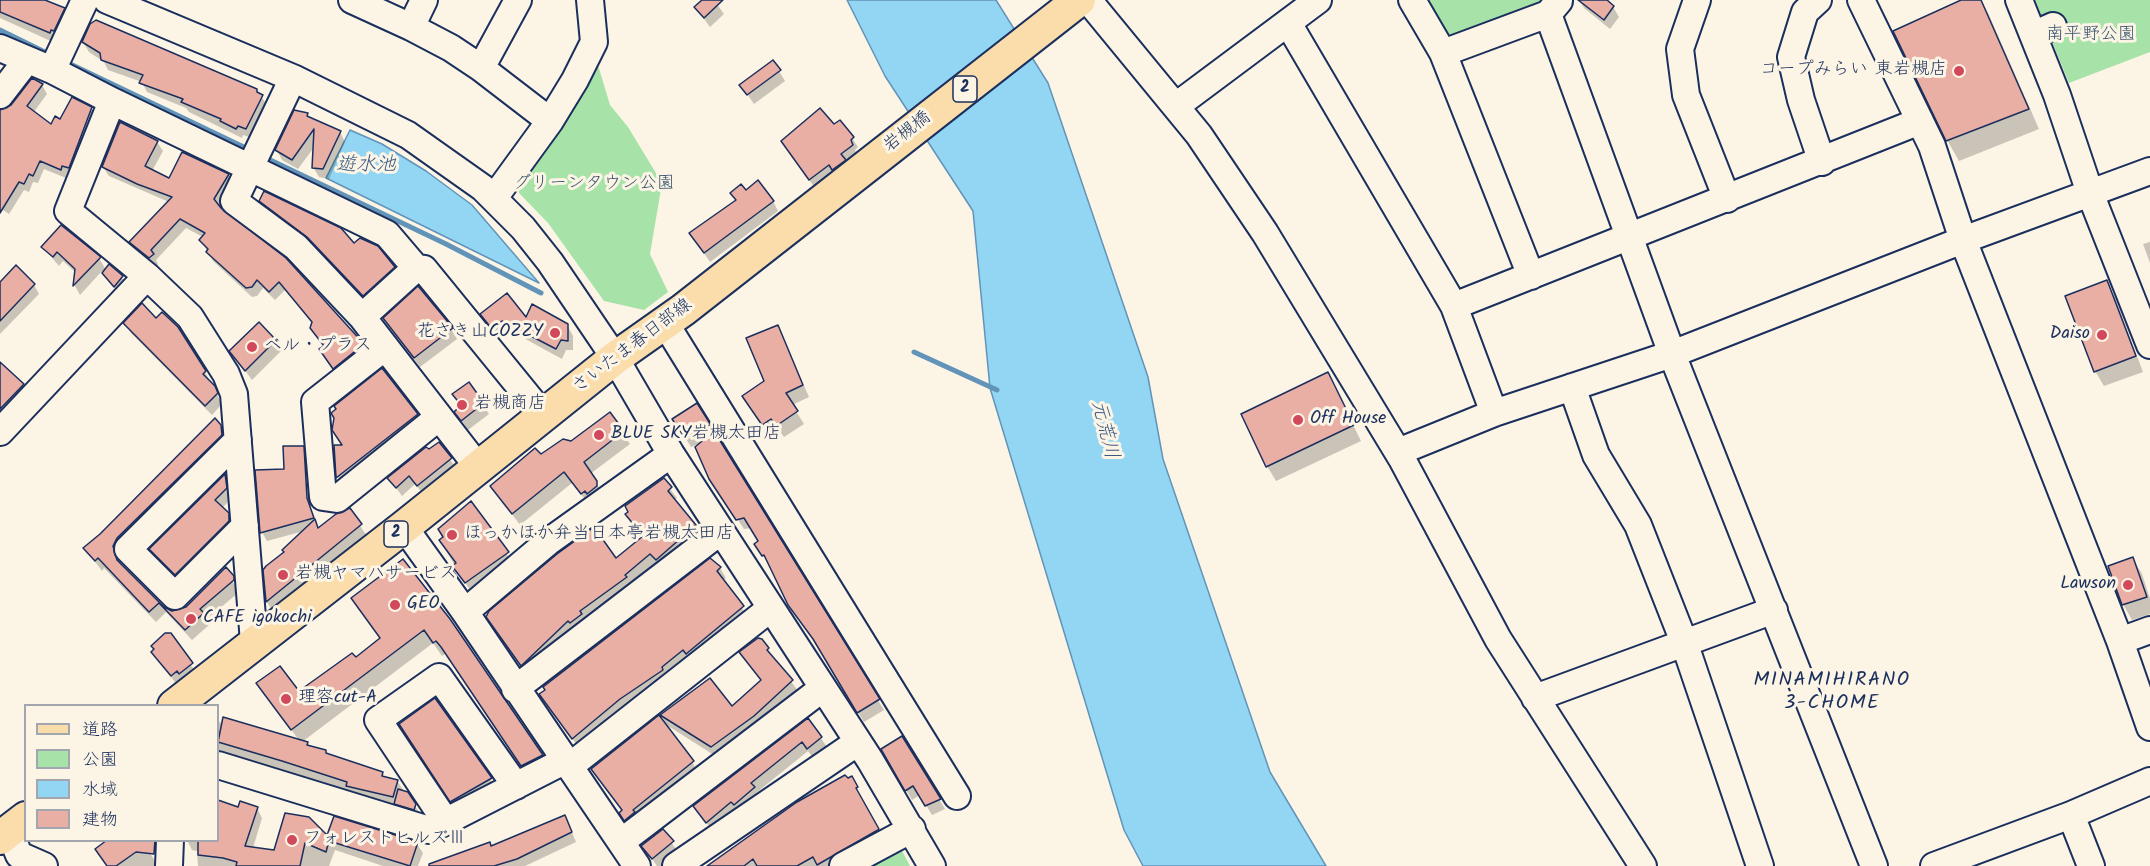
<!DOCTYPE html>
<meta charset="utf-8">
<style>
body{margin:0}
#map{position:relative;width:2150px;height:866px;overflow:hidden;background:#fcf5e5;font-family:Kalam,"Klee One",sans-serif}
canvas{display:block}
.legend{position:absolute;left:24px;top:704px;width:195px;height:138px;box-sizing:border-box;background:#fcf5e5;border:2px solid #a2a6af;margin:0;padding:8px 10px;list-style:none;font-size:18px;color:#1b2f5e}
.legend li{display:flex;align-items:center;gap:12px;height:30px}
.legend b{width:30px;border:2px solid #a2a6af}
</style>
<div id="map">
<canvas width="2150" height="866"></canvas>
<ul class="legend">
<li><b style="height:8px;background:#faddab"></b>道路</li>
<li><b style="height:16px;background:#a7e3a9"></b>公園</li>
<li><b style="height:16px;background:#92d6f4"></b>水域</li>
<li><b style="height:16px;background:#e9afa5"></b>建物</li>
</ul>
</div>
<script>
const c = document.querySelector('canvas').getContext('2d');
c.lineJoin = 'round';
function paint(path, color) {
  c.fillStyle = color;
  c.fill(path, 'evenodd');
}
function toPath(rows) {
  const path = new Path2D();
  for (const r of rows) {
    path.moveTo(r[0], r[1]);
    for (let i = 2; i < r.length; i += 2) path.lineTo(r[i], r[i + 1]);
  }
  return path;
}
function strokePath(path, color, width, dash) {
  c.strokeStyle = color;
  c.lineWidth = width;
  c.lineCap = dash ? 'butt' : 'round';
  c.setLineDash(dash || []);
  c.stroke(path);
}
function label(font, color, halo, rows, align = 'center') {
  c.font = font + ' Kalam,"Klee One",sans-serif';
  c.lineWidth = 6;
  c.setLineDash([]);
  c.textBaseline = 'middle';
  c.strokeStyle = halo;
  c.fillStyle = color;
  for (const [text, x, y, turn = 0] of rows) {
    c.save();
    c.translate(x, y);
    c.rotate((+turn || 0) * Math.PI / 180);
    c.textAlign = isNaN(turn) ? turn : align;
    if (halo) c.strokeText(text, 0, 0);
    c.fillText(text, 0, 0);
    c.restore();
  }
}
paint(toPath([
 [1422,0,1544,0,1537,8,1454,37,1443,33],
 [2035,0,2150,0,2150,52,2069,83],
 [595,55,610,105,628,127,662,183,650,254,668,292,644,310,604,301,548,223,519,193,518,178],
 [899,845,910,866,865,866]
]), '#a7e3a9');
const water = toPath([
 [847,0,996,0,1048,83,1148,377,1163,459,1270,772,1326,866,1143,866,1124,830,990,388,973,211,885,76,847,0],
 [350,130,382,144,426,171,472,205,539,283,326,178,350,130]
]);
paint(water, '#92d6f4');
strokePath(water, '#6293b8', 1.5);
paint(toPath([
 [0,0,44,0,63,9,69,20,55,43,0,18],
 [704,0,714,0,724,14,710,27,696,8],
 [1579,0,1604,0,1613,7,1619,17,1610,29,1584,8],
 [1965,0,1981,0,1989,15,2039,129,1959,161,1947,140],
 [83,42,256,90,268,106,252,138,243,135,242,138,189,112,186,108,147,92,142,82,108,70,104,62,89,52],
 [779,71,785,81,754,104,741,85],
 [33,80,42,85,47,94,33,113,51,127,91,109,96,117,74,176,67,173,66,178,44,169,38,183,33,182,29,192,24,190,9,214,0,208,0,110,7,110],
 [307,114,310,119,340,132,345,142,329,179,319,177,313,167,315,146,298,169,282,160,277,150],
 [834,126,852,138,858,147,855,150,857,155,815,188,788,151],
 [157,142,163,151,152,171,170,180,228,175,233,185,219,209,285,259,368,354,339,378,326,359,325,347,312,328,313,324,285,290,275,300,263,288,257,296,252,297,213,261,201,240,203,237,186,228,156,260,158,264,155,267,136,251,131,242,169,202,109,176,103,167],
 [746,192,773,201,778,211,710,262,697,243,736,201,732,193],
 [260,201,354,245,394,268,399,277,369,304,314,246,266,210],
 [2150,242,2150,263,2143,244],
 [43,247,99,258,106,270,109,266,125,281,117,290,102,271,80,295,75,286,76,273,63,261,59,266],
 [2106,282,2115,297,2143,372,2104,386,2095,371],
 [0,284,34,285,39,294,0,334],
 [482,315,567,325,573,336,573,350,566,350,562,359,509,330,499,338],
 [385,319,451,329,457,339,420,367],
 [156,320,177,328,205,372,222,404,212,415,131,333,125,323],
 [259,324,281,351,252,380,231,351],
 [778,327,809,397,792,405,804,424,784,437,779,430,770,436,744,396,766,381],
 [0,363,23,385,28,395,0,415],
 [1328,374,1361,441,1276,481,1267,466],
 [468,384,489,414,468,430,456,412,462,407,454,395],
 [696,405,884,710,864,722,762,554,760,542,751,528,744,529,710,478,696,445,691,447,680,429],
 [417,414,422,424,343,487,338,477,335,446,344,446],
 [609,414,630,444,590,474,603,494,589,504,572,483,520,525,492,487,571,443],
 [220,426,227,438,119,557,121,565,164,608,172,612,186,608,225,569,239,592,206,620,209,625,192,640,166,612,156,622,104,568,102,571,85,548],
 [439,444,456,468,423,494,415,484,402,496,389,478],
 [303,447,308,456,311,509,319,529,349,510,367,536,273,612,267,602,265,570,286,553,304,531,267,541,262,532,285,470],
 [225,476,230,485,231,499,222,508,234,524,181,584,157,559,151,549],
 [663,480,677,498,674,500,700,536,662,569,657,563,528,674,494,627,616,560,643,537,627,515],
 [470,503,513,563,471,592,440,541],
 [2133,559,2142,574,2150,599,2150,614,2132,620,2123,604],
 [711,560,720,568,726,578,723,580,748,617,579,748,541,695],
 [353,598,449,619,549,770,530,779,451,661,445,654,442,656,433,643,302,742,325,751,328,756,397,781,421,815,402,814,398,807,353,795,351,791,218,750,218,722,298,739,258,683,299,693,356,659,381,640],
 [168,632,197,674,177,685,153,652,152,646],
 [761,640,798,691,717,757,665,724,662,715,732,708,762,682,741,653],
 [435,700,497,789,457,811,406,734],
 [808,720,827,747,813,758,808,751,756,793,759,798,713,832,695,807],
 [902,738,945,809,932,815,920,795,912,800,883,749],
 [692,762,698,772,627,823,621,813,623,812,599,779],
 [851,778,884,841,841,866,708,866],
 [218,802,239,809,257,808,262,818,253,848,275,852,286,815,328,838,417,844,423,853,418,866,383,866,335,850,329,866,198,866,197,851,192,850,187,840,218,840],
 [565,816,576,842,525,866,474,866,491,848],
 [663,831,678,852,662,866,657,866,643,846],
 [142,840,158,866,107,866]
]), '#0003');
strokePath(toPath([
 [0,30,53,56],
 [64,61,250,150],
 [264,157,446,244,541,293],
 [914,352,997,390]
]), '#6293b8', 5);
const building = toPath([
 [0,0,45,0,65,8,54,31,51,30,50,33,0,12,0,0],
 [702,0,723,0,704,18,694,7,702,0],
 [1578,0,1607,0,1614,6,1604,20,1578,0],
 [1961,0,1981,0,2029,109,1946,141,1893,31,1961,0],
 [96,20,257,89,257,92,263,95,246,129,238,126,236,129,220,121,221,119,181,102,183,99,139,83,143,75,101,60,100,53,82,42,90,24,96,20],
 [773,60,781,70,747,95,739,85,773,60],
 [32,78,43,84,27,106,51,124,55,116,60,119,72,97,92,107,69,168,62,166,61,170,40,161,33,176,29,174,24,184,19,182,0,213,0,110,11,105,32,78],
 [820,108,834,124,840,120,854,137,851,140,853,145,841,154,846,160,832,170,829,165,809,180,781,141,820,108],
 [294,110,308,113,307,116,341,131,323,169,312,168,314,129,292,160,275,150,294,110],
 [120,122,158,141,145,166,169,178,182,152,229,174,214,199,221,208,286,258,364,344,333,369,319,349,324,346,310,328,312,322,279,282,269,292,257,280,252,287,246,288,206,252,208,249,199,240,205,233,180,219,151,250,154,254,149,258,129,242,172,197,137,184,102,167,120,122],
 [758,180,774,201,704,253,689,233,736,200,730,193,741,184,746,190,758,180],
 [264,191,341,228,354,243,360,238,378,246,395,267,363,296,307,237,259,201,264,191],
 [61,225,101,257,73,286,75,269,57,252,53,257,41,247,61,225],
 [109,264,123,276,114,287,102,273,109,264],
 [16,265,35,284,0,321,0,282,16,265],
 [2107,280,2136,356,2094,372,2065,296,2107,280],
 [418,286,453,328,414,358,383,318,418,286],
 [507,293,526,317,532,304,568,324,568,341,561,340,556,349,502,321,492,329,480,314,507,293],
 [142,303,156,318,162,312,178,327,206,371,203,374,215,386,218,393,205,406,123,323,142,303],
 [259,322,276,340,245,371,229,351,259,322],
 [778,325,803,385,786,393,798,411,776,426,771,419,762,425,742,396,764,381,746,338,778,325],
 [0,362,24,384,0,409,0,362],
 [382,368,418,414,336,478,334,445,342,445,332,430,334,418,331,413,336,409,334,406,382,368],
 [1328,372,1354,425,1266,467,1241,414,1328,372],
 [469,382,484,403,461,421,454,412,461,405,452,394,469,382],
 [697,403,711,425,685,438,672,419,697,403],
 [610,412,624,431,584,462,597,481,597,486,587,494,585,491,581,494,564,472,512,514,490,486,535,448,541,454,563,439,571,441,610,412],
 [215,418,221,425,222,435,117,538,113,546,117,560,164,607,172,611,186,607,226,567,234,576,234,580,200,609,204,613,185,630,159,603,149,612,98,558,95,561,83,548,100,534,215,418],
 [714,431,880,699,857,713,813,639,788,605,764,555,762,556,754,544,758,541,744,518,736,520,709,479,695,447,714,431],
 [439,442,452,458,417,486,409,476,396,488,387,478,426,447,429,449,439,442],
 [283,446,304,446,307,498,314,518,260,533,255,470,284,469,283,446],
 [225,474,227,488,215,500,229,513,229,521,175,575,149,549,225,474],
 [664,478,672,487,668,491,696,525,656,560,650,554,625,575,627,577,580,611,582,614,570,623,568,621,521,666,486,617,489,611,557,554,594,527,616,558,643,536,625,514,628,512,625,506,664,478],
 [471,501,509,552,465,583,452,566,456,563,439,540,443,537,438,529,471,501],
 [350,508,362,524,266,602,263,570,266,566,284,552,282,550,315,519,318,528,336,514,350,508],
 [2133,557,2147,597,2122,605,2108,566,2133,557],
 [710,558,721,567,717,571,744,606,686,654,683,650,662,667,663,670,620,699,572,739,539,694,545,690,543,687,710,558],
 [403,559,450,619,543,755,521,766,441,647,436,641,433,643,424,630,291,730,256,683,280,666,299,691,352,653,356,657,380,638,351,598,403,559],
 [165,633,171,633,193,663,179,674,177,671,171,676,151,652,154,649,151,646,165,633],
 [758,638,762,639,769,648,767,650,793,680,754,716,711,747,660,715,710,678,732,706,761,680,739,652,758,638],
 [435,698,492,778,450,802,399,724,435,698],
 [659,715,694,761,633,810,635,812,624,821,619,813,622,810,591,769,659,715],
 [223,717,308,742,307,745,326,750,326,753,383,772,382,776,398,780,393,797,346,786,347,782,282,761,218,742,223,717],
 [808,718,822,737,807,749,802,742,751,783,755,787,734,805,731,802,706,823,693,806,808,718],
 [902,736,941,799,925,806,913,786,905,791,881,749,902,736],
 [845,775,848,778,852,776,858,787,856,788,879,829,876,831,817,865,813,857,797,866,757,866,753,859,744,866,707,866,797,802,845,775],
 [398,789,408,792,416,804,414,810,394,804,398,789],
 [218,800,238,807,240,801,258,807,245,846,274,850,285,813,309,817,327,835,334,816,418,842,410,866,329,841,326,852,305,843,300,866,236,866,237,862,223,858,198,855,198,840,218,840,218,800],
 [565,815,572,832,517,859,494,866,429,866,429,864,490,842,491,846,565,815],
 [663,829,674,841,652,859,641,846,663,829],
 [107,840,155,840,154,854,136,852,116,866,107,866,95,849,107,840]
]);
paint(building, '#e9afa5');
strokePath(building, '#1b2f5e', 1.5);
const minor = toPath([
 [107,0,293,78,408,135,483,188,523,228,550,262,615,358,671,454,870,760,932,866],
 [352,0,411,27,451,48,481,68,550,121],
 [1088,0,1199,135,1265,233,1402,459,1498,639,1643,866],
 [1412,0,1443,53,1531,276],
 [1697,0,1680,49,1686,95,1727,199],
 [1818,0,1805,12,1791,57,1801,100,1822,162],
 [1861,0,1932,146,1963,240,2120,641,2150,727],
 [2019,0,2057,95,2090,193,2150,345],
 [1548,14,1672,354,1874,866],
 [1288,23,1454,306,1494,413],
 [411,27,424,0],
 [2033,35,2053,26],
 [0,48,52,70,112,101,68,211,147,276,190,317,226,374,234,394,254,642],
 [1443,53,1548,14,1559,1],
 [56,62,85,0],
 [481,68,518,0],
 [293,78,234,201,296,247,362,317,478,467],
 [0,95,27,60],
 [112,101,387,234,416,268,424,269,543,415],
 [1176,106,1318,0],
 [494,198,550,121,575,80,594,42,590,0],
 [1454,306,1920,121],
 [362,317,416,268],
 [665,323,957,796],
 [385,347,315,402,323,497,337,499,439,417],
 [1572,387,1596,455,1638,525,1684,642,1760,866],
 [0,432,147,276],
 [238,440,128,549,175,596,245,526],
 [1398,452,1494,413,1672,354,1963,240,2150,171],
 [404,527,465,612,637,866],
 [465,612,548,542,671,454],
 [2120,641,2150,630],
 [515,689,721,531],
 [1535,698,1774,610],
 [218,765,429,830,566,760],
 [570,766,771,608],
 [2071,815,2091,866],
 [446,822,378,720,439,677,516,786],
 [9,830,19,855,44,866],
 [621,842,823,688],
 [169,866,170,840],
 [676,866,858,742],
 [843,866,912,829],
 [1934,866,2071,815,2150,781]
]);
const major = toPath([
 [174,706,404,527,615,358,683,310,1079,0],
 [0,838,26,818]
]);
strokePath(minor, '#1b2f5e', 30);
strokePath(major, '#1b2f5e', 36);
strokePath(minor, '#fcf5e5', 26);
strokePath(major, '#faddab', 32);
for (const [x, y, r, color] of [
 [1959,71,6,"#d1495b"],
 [555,333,6,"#d1495b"],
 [2102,335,6,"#d1495b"],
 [252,347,6,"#d1495b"],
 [462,405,6,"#d1495b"],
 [1298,420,6,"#d1495b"],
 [599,435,6,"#d1495b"],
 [452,535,6,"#d1495b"],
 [283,575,6,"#d1495b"],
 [2128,585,6,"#d1495b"],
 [395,605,6,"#d1495b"],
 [191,619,6,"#d1495b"],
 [286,699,6,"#d1495b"],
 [292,840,6,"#d1495b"]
]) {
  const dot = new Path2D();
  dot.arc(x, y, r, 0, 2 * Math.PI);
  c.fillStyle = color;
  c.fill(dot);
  strokePath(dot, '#fcf5e5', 2);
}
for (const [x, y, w] of [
 [965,89,24],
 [396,534,24]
]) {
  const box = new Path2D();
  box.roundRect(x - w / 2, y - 13, w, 26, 4.5);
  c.fillStyle = '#fcf5e5';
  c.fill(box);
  strokePath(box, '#1b2f5e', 1.5);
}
label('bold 16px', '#1b2f5e', null, [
 ["2",965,89],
 ["2",396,534]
]);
label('18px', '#37536d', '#fcf5e5', [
 ["南平野公園",2091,36],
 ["グリーンタウン公園",594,185]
]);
label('18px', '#1b2f5e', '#fcf5e5', [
 ["コープみらい 東岩槻店",1947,71,"right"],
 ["花さき山COZZY",543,333,"right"],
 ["Daiso",2090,335,"right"],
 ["ベル・プラス",264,347],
 ["岩槻商店",474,405],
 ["Off House",1310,420],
 ["BLUE SKY岩槻太田店",611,435],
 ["ほっかほか弁当日本亭岩槻太田店",464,535],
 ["岩槻ヤマハサービス",295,575],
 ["Lawson",2116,585,"right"],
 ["GEO",407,605],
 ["CAFE igokochi",203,619],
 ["理容cut-A",298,699],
 ["フォレストヒルズⅢ",304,840]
], 'left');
label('18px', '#1b2f5e', '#fcf5e5', [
 ["岩槻橋",908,133,-38],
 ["さいたま春日部線",633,347,-37]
]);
label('italic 20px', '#395984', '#fcf5e5', [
 ["遊水池",366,167],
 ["元荒川",1103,430,76]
]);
c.letterSpacing = '1.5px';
label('20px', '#1b2f5e', '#fcf5e5', [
 ["MINAMIHIRANO",1832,682],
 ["3-CHOME",1832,705]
]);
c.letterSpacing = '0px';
</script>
